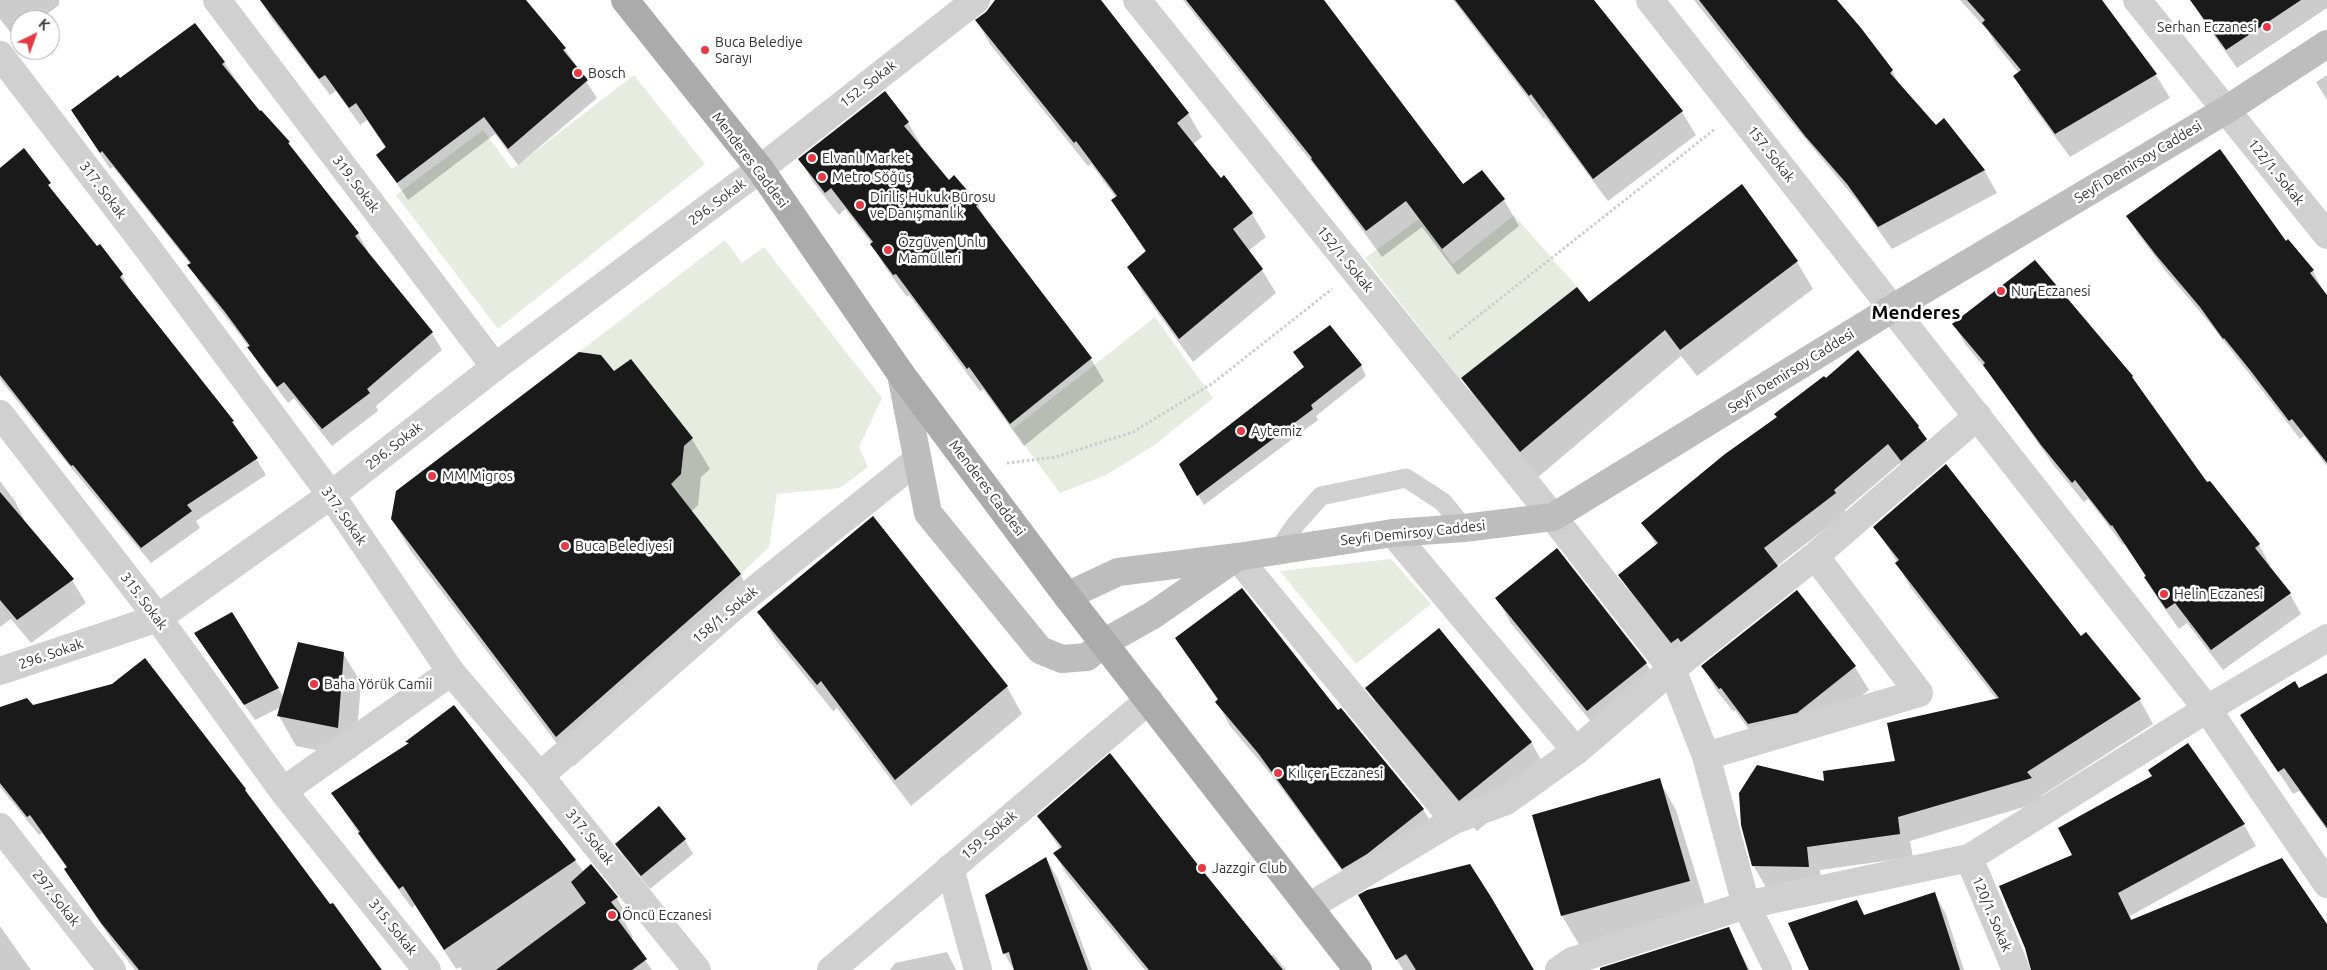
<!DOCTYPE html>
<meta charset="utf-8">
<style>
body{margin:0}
#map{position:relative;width:2327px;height:970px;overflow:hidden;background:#fff;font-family:Ubuntu,sans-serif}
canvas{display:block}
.north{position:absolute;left:10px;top:10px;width:50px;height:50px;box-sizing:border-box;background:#fff;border:1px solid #adadad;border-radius:50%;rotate:42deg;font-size:14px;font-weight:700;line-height:20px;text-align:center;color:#333}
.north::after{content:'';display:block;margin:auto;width:18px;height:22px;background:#e63946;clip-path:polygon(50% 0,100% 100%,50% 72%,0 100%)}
</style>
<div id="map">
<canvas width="2327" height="970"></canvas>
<div class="north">K</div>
</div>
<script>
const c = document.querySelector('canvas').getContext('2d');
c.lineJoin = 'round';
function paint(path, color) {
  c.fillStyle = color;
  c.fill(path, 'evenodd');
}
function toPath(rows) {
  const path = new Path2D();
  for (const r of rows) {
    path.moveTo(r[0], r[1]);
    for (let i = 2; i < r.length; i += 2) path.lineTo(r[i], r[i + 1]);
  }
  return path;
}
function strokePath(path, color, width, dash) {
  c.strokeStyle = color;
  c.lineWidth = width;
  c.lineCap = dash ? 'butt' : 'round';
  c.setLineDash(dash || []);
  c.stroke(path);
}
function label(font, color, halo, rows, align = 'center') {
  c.font = font + ' Ubuntu,sans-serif';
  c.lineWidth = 5;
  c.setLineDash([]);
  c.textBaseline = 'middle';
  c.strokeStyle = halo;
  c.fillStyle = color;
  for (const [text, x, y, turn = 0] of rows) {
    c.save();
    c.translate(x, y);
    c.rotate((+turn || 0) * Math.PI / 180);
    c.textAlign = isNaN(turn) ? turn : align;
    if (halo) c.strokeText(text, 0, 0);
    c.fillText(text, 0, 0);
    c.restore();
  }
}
paint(toPath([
 [634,75,705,164,498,329,396,195,483,130,512,169],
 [1514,215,1577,287,1460,379,1365,258,1419,219,1453,264],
 [725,240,742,263,764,247,882,398,859,447,868,467,840,488,777,494,769,547,741,574,671,484,681,474,683,458,678,451,693,438,631,359,614,371,601,355,579,352],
 [1155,317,1213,398,1153,446,1106,475,1060,493,1013,429],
 [1391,559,1431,604,1356,664,1280,571]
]), '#e6ecdf');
paint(toPath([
 [0,0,59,0,59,5,39,20,20,20,20,34,15,38,0,19],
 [261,0,525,0,565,49,597,98,518,165,495,134,408,200,378,155,386,149,367,120,360,125,336,91,330,95,271,18],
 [997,0,1100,0,1188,113,1202,137,1193,144,1220,179,1223,177,1252,214,1266,237,1248,251,1262,270,1276,293,1193,362,1142,291,1129,267,1146,253,1113,201,1116,198,1091,164,1088,166,990,44,977,21,987,13],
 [1183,0,1323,0,1463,186,1504,200,1519,226,1458,275,1422,227,1382,257,1321,174],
 [1453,0,1592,0,1682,112,1696,135,1608,201,1545,117,1544,119],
 [1694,0,1835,0,1860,29,1892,71,1903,90,1935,127,1944,120,1984,170,1997,193,1892,249,1862,207,1783,112],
 [1960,0,2100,0,2156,75,2170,98,2070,157,2028,100,2015,77,2019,73,1997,46,1988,31],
 [2198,0,2327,0,2327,8,2237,68,2205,23,2194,4],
 [224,62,259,113,261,112,289,143,358,234,368,251,367,252,432,333,442,350,376,406,378,411,332,446,294,398,288,403,259,364,249,347,199,282,190,264,113,167,110,169,72,110,120,79],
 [2327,75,2327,100,2316,82],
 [908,123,921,145,920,146,948,181,978,205,988,223,1091,359,1104,381,1024,446,983,389,980,391,909,295,907,297,885,267,872,244,845,209,839,215,813,182,800,159],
 [24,150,59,200,96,248,100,246,122,275,131,292,233,422,266,475,196,521,200,528,151,563,57,451,0,379,0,170],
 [1741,186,1797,262,1813,289,1697,376,1681,356,1537,478,1479,405,1463,379,1589,304],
 [2128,216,2286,243,2288,241,2313,271,2327,298,2327,466,2304,436,2300,439,2212,326,2168,274,2138,234],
 [2035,261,2132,377,2206,484,2209,483,2259,545,2270,565,2268,567,2290,594,2301,614,2223,670,2187,623,2179,629,2157,598,2146,577,2125,544,2123,545,2088,499,2084,502,2054,466,1989,373,1965,344,1954,324],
 [1858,352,1918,427,1937,459,1913,480,1900,463,1845,510,1846,513,1777,566,1788,586,1683,662,1631,595,1620,575,1657,546,1643,523],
 [1301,362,1361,365,1366,376,1316,416,1318,420,1204,505,1180,465,1305,368],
 [692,439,710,469,701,477,698,505,691,512,740,574,757,605,574,766,410,550,392,519],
 [0,481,15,501,27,526,72,580,86,603,31,643,11,619,0,627],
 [1875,527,2081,638,2086,634,2140,700,2153,724,2041,796,2044,801,1910,841,1913,857,1820,870,1822,890,1767,889,1753,865,1825,783,1897,762,1997,700,1910,587,1897,562],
 [1497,598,1646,663,1660,687,1601,734,1510,622],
 [759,612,1007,687,1022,714,911,806,837,708,833,711,775,639],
 [1177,639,1338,712,1423,809,1437,833,1357,891,1273,777,1230,726,1217,702,1218,701],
 [205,649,278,688,284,698,343,653,361,683,355,758,296,746,279,716,281,707,255,720],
 [145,660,245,790,254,805,380,970,135,970,113,942,77,888,67,868,42,833,39,835,0,787,0,708,33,707,112,685],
 [1703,666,1855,667,1869,690,1810,736,1762,748,1735,710,1734,712,1716,690],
 [2327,674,2327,830,2299,791,2293,794,2242,716,2299,690],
 [1367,688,1531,742,1548,772,1477,831,1384,718],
 [454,707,584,872,616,897,628,917,624,921,633,937,630,939,652,970,462,970,460,967,456,969,415,905,412,908,371,853,333,793,408,745,407,742],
 [1659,780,1676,810,1707,911,1580,946,1562,916,1534,816],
 [659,808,685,840,693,854,650,889,624,857,616,844],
 [1039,816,1271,956,1273,954,1286,970,1145,970,1067,875,1054,853,1060,849],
 [2244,825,2256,846,2130,916,2132,920,2327,927,2327,970,2032,970,2032,964,2001,887],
 [1046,858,1058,879,1092,970,1014,970,1004,953],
 [1935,894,1946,914,1964,970,1811,970,1856,902,1865,916],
 [1360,896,1533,970,1403,970],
 [0,926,31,970,0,970],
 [1728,929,1750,970,1600,970],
 [947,952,956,970,890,970,895,963]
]), '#0003');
paint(toPath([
 [260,0,526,0,566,48,563,50,588,80,508,149,484,117,397,183,376,155,386,147,356,103,349,108,325,75,319,79],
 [995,0,1101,0,1189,113,1177,123,1221,178,1224,175,1253,213,1233,229,1263,269,1179,339,1127,267,1146,251,1111,200,1117,196,1076,141,1074,143,975,20,986,12],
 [1186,0,1324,0,1463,184,1482,170,1505,199,1442,249,1406,201,1366,231,1311,159,1312,158],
 [1455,0,1594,0,1683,111,1593,179,1531,94,1529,96],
 [1699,0,1837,0,1861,28,1893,70,1890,73,1936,125,1944,118,1985,170,1878,227,1847,184,1805,136],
 [1967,0,2102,0,2157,74,2055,134,2013,76,2021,70,1982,23,1985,20],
 [2190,0,2301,0,2226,50],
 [195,23,225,62,222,64,260,111,261,110,290,142,288,143,359,233,355,236,433,332,367,389,370,393,322,429,284,382,277,387,247,347,250,346,225,312,187,265,191,263,102,151,100,153,71,110,118,75,120,78],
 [885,91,909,122,904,126,949,180,954,175,979,204,976,206,1092,358,1010,424,969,367,967,369,896,274,893,275,870,244,873,242,831,188,825,193,798,159],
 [24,148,51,183,48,185,97,246,100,244,123,274,120,277,234,421,232,422,258,458,187,505,192,511,141,548,73,465,71,466,0,375,0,168],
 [2220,149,2286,241,2288,239,2314,270,2310,273,2327,295,2327,463,2292,419,2289,421,2250,370,2224,338,2223,339,2200,307,2156,255,2126,216],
 [1742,184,1798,261,1680,350,1665,330,1520,452,1461,378,1577,287,1589,302],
 [2035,260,2133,376,2132,377,2207,482,2210,481,2260,544,2255,548,2291,593,2211,650,2175,603,2166,609,2144,577,2146,576,2112,525,2111,526,2075,480,2072,483,2041,445,1983,365,1985,363,1952,324],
 [1330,325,1362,365,1311,405,1313,409,1197,496,1179,464,1304,367,1293,352],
 [1858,350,1919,426,1918,427,1927,439,1901,461,1888,444,1834,490,1836,493,1764,548,1778,566,1681,642,1678,638,1671,643,1618,575,1658,543,1641,523,1725,454,1777,417,1774,414,1824,376,1826,378],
 [579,352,601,355,614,371,631,359,693,438,684,446,681,474,671,484,741,574,556,737,391,519,396,491],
 [1946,464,2081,636,2086,632,2141,699,2027,772,2032,778,1898,817,1900,834,1807,847,1809,867,1752,866,1741,825,1739,793,1757,765,1824,781,1823,771,1895,761,1887,723,1999,698,1895,563,1899,560,1873,527],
 [0,492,74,579,17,620,0,600],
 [873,516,1008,686,895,780,821,681,817,685,757,612],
 [1557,548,1647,663,1587,711,1495,598],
 [1242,588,1338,710,1341,708,1424,809,1367,854,1342,869,1258,753,1215,702,1218,699,1175,638],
 [1797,590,1856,666,1797,713,1748,724,1721,688,1719,689,1701,666],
 [232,612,279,688,244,705,194,633],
 [1439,628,1532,742,1459,801,1365,688],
 [298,642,344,652,338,728,277,716],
 [145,658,246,789,245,790,330,904,333,903,382,970,139,970,101,923,64,869,67,867,30,815,27,817,0,783,0,707,27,698,33,705,112,684],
 [2327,673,2327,828,2284,768,2278,772,2240,715,2295,681,2299,688],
 [454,705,576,860,444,950,403,886,399,889,358,833,360,832,331,793,409,743,405,742],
 [2188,743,2245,824,2118,893,2131,920,2282,858,2327,924,2327,970,2031,970,2025,948,1999,886,2072,855,2058,828,2152,776,2148,770],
 [1110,753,1202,870,1283,970,1149,970,1053,853,1062,847,1037,816],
 [1660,778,1690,881,1561,916,1532,815],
 [659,806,686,839,641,876,615,844],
 [1046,857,1088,970,1014,970,1009,952,1003,954,985,895],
 [591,864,618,897,611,902,623,917,618,920,647,959,632,970,496,970,586,903,571,882],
 [1470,864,1491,897,1534,970,1416,970,1406,954,1396,960,1358,895,1367,890],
 [1935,892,1960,970,1809,970,1788,923,1857,900,1864,915],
 [1729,927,1748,970,1600,970,1600,968]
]), '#1a1a1a');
strokePath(toPath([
 [1449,339,1715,129],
 [1007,463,1056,457,1133,432,1213,383,1332,289]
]), '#cdcdcd', 3, [2.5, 2.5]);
strokePath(toPath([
 [1278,550,1296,524,1321,496,1406,478,1443,502,1464,528]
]), '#d0d0d0', 19);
strokePath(toPath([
 [217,0,495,367],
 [1137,0,1553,517,1672,669,1706,756,1746,905,1778,970],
 [1650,0,2207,709,2327,884],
 [2137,0,2327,235],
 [0,55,146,246,331,495],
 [760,169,976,0],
 [0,414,158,618,283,791,427,970],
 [1393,533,1576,751],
 [1237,557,1454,820],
 [1706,756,1919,693,1815,556],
 [540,776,727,612,916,461],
 [283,791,451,672],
 [0,827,112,970],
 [1969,858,2016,970],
 [950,868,978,970],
 [1310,906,1454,820,1506,801,1576,751,1672,669,1815,556,1978,416],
 [1559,970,1572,961,1746,905,1969,858,2207,709,2327,638]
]), '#d0d0d0', 28);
strokePath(toPath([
 [331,495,451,672,540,776,697,970],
 [0,671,158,618,331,495,495,367,760,169],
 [831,970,1149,700]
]), '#d0d0d0', 28);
strokePath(toPath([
 [901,374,928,513,1040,650,1062,659,1087,657,1105,642,1153,615,1234,559],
 [1067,596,1118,572,1237,557,1393,533,1464,528,1553,517,1893,308,2226,110,2327,44]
]), '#bdbdbd', 28);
strokePath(toPath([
 [625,0,760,169,901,374,1067,596,1358,970]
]), '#ababab', 28);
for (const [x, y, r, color] of [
 [2267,27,5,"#e63946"],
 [705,50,5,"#e63946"],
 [578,73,5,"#e63946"],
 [812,158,5,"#e63946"],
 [822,177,5,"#e63946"],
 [860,205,5,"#e63946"],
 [888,250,5,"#e63946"],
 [2001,291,5,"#e63946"],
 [1241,431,5,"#e63946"],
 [432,476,5,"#e63946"],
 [565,546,5,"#e63946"],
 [2164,594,5,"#e63946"],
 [314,684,5,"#e63946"],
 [1278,773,5,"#e63946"],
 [1202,868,5,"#e63946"],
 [612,915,5,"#e63946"]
]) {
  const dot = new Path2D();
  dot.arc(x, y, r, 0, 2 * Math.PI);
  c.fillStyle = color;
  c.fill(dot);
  strokePath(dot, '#fff', 2);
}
label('14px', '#333', '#fff', [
 ["Serhan Eczanesi",2257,27,"right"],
 ["Buca Belediye",715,42],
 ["Sarayı",715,58],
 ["Bosch",588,73],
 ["Elvanlı Market",822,158],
 ["Metro Söğüş",832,177],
 ["Diriliş Hukuk Bürosu",870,197],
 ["ve Danışmanlık",870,213],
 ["Özgüven Unlu",898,242],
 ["Mamülleri",898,258],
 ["Nur Eczanesi",2011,291],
 ["Aytemiz",1251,431],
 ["MM Migros",442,476],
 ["Buca Belediyesi",575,546],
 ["Helin Eczanesi",2174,594],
 ["Baha Yörük Camii",324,684],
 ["Kılıçer Eczanesi",1288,773],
 ["Jazzgir Club",1212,868],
 ["Öncü Eczanesi",622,915]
], 'left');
label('14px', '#333', '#fff', [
 ["152. Sokak",868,84,-38],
 ["157. Sokak",1771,154,52],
 ["Menderes Caddesi",750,160,53],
 ["Seyfi Demirsoy Caddesi",2138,162,-31],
 ["122/1. Sokak",2276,172,51],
 ["319. Sokak",356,184,53],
 ["317. Sokak",103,190,53],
 ["296. Sokak",717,202,-37],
 ["152/1. Sokak",1345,259,51],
 ["Seyfi Demirsoy Caddesi",1791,371,-32],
 ["296. Sokak",394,446,-38],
 ["Menderes Caddesi",987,488,53],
 ["317. Sokak",344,516,55],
 ["Seyfi Demirsoy Caddesi",1413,533,-6],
 ["315. Sokak",144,601,53],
 ["158/1. Sokak",725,615,-40],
 ["296. Sokak",51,654,-19],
 ["159. Sokak",989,835,-40],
 ["317. Sokak",590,837,51],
 ["297. Sokak",56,898,52],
 ["120/1. Sokak",1992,914,67],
 ["315. Sokak",393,927,51]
]);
label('bold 19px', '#000', '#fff', [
 ["Menderes",1916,313]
]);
</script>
